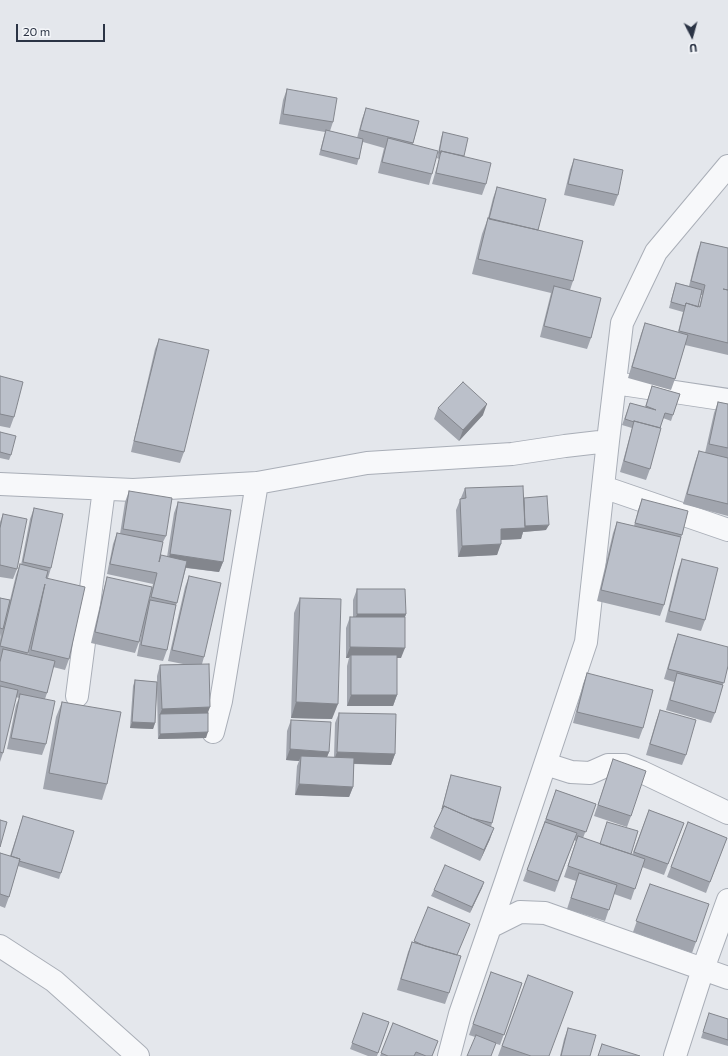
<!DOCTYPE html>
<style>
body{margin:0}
#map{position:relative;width:728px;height:1056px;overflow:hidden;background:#e4e7ec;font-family:Commissioner,sans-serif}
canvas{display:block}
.north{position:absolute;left:672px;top:16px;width:40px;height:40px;-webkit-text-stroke:3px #f4f6f9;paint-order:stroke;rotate:174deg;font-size:11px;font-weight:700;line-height:16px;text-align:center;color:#2b3445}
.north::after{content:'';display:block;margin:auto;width:14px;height:18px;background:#2b3445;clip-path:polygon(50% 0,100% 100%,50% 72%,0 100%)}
.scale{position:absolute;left:16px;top:24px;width:89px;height:18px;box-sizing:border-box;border:2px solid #2b3445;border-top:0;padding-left:5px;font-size:12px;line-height:14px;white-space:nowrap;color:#2b3445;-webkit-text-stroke:3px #f4f6f9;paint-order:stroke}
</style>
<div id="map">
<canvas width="728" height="1056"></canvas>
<div class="north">U</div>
<div class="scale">20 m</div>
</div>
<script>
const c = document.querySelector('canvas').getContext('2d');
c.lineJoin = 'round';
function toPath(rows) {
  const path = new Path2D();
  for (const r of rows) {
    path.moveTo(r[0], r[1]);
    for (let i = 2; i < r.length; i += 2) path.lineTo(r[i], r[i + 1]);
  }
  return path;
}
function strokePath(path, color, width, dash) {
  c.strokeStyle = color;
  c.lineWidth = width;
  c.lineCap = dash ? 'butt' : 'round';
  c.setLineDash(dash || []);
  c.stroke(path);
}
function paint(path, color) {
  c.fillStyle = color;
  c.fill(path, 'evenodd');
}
const minor = toPath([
 [615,383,728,400],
 [0,484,133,490,257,483,367,463,512,454,565,446,608,441,622,323,656,252,728,166],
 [603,487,728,530],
 [77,696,104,489],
 [213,732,221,701,257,483],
 [546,764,571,772,590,773,608,765,624,765,642,772,728,813],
 [490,927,520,912,545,913,728,978],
 [0,946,54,981,138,1056],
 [449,1056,460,1014,506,881,586,642,608,441],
 [675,1056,703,969,728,900]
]);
strokePath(minor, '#a9aeb7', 24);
strokePath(minor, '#f7f8fa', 22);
paint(toPath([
 [287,89,333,122,330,131,357,138,362,119,366,108,419,121,413,144,432,174,429,185,378,173,384,148,363,142,357,165,319,155,325,132,279,124,283,100],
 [443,132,486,184,482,195,432,184,439,159,437,158,441,138],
 [574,159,618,195,614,206,564,195,570,170],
 [497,187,538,230,573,281,570,290,591,338,587,349,540,337,551,293,472,274,482,234,488,218,493,198],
 [701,242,728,248,728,355,685,345,675,379,671,390,628,378,641,334,645,323,678,332,683,312,669,308,674,289,676,283,689,286,697,253],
 [701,295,702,295,699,307,698,307],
 [159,339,184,452,180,463,131,452,155,349],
 [0,376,14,417,10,428,0,426],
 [652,386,680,394,671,421,663,418,660,428,650,469,646,480,620,472,632,428,622,425,630,403,645,407],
 [718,402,728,404,728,516,683,504,695,462,699,451,705,453,714,413],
 [438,408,483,415,459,441,434,419],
 [0,432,11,455,9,460,0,458],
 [465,488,523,498,546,530,523,532,521,539,501,540,497,555,458,557,456,510],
 [129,491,166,536,162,544,159,561,167,557,174,513,178,502,223,562,219,572,186,568,176,606,167,650,163,661,137,656,143,625,139,642,135,653,91,643,104,588,107,577,147,608,153,584,107,574,113,544,117,533,120,534,125,502],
 [642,499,682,535,680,541,664,605,660,616,597,601,613,533,617,522,634,526,638,510],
 [34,508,51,568,48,578,69,659,65,670,53,667,47,693,45,699,46,744,42,755,7,749,16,705,19,698,16,697,3,753,0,762,0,640,1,633,0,637,0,598,10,600,16,575,20,564,21,565,30,519],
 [33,632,28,655,27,655,28,653],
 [3,514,17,569,13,579,0,577,0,522],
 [682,559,705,620,701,631,665,622,678,570],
 [189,576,204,657,202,664,208,713,206,738,158,739,157,690,155,723,153,729,130,728,133,686,135,680,157,682,157,676,160,665,183,664,168,661,185,587],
 [357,589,406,614,405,617,401,658,397,658,397,695,393,706,347,706,347,666,349,658,346,658,346,628,350,617,353,617,353,600],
 [300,598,332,719,291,718,294,613],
 [678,634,728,666,715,713,711,723,666,710,674,682,664,679,674,645],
 [587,673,643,728,639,739,573,723,583,684],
 [62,702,107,784,102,800,43,789,56,717],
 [660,710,686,755,682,765,646,755,656,721],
 [339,713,395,754,391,765,354,764,353,787,349,797,295,795,297,766,299,761,286,760,287,731,291,720,329,752,327,757,334,757,335,723],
 [613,759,631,816,627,827,594,816],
 [451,775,492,823,491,827,490,839,480,861,430,838,441,812,449,781],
 [556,790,596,804,583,838,632,855,649,810,684,823,664,875,642,867,631,900,614,894,605,921,567,909,576,881,564,877,576,841,574,840,555,892,523,881],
 [23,816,61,873,59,879,18,866,9,897,5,908,0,906,0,853,10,856],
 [688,822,727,838,706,893,667,877],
 [484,882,470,913,431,896,434,890],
 [650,884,696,942,692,953,633,932],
 [428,907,457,955,449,993,445,1004,397,990,408,952,412,942,414,942],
 [491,972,522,983,500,1045,469,1035],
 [528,975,549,1056,498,1056],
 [363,1013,389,1022,377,1056,368,1056,350,1049],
 [707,1019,728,1019,728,1046,701,1038],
 [393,1023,438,1041,432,1056,380,1056],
 [568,1028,590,1056,560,1056,564,1039]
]), '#a1a5ae');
paint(toPath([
 [487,404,483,415,459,441,463,430],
 [549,525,546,530,523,532,521,539,497,540,501,529,525,526],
 [501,544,497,555,458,557,462,546],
 [170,554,223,562,219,572,166,565],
 [357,614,406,614,402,625,353,625],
 [350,647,405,648,401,658,351,658,351,655,349,658,346,658],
 [351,695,397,695,393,706,347,706],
 [296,702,338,704,332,719,291,718],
 [210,707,206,718,160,714,162,709],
 [132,722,155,723,153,729,130,728],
 [208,732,206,738,158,739,160,734],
 [290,749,329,752,325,762,301,756,299,761,286,760],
 [337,752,395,754,391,765,333,763],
 [299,784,353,787,349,797,295,795],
 [494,828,490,839,480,861,484,850],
 [484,882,482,888,470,913,472,907]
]), '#83868d');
const building = toPath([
 [287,89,337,98,333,122,283,114,287,89],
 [366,108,419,121,413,143,360,130,366,108],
 [326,130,363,139,359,159,321,150,326,130],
 [443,132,468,138,464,156,441,151,441,153,439,153,443,132],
 [388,138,438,151,432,174,382,162,388,138],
 [441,151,491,163,486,184,436,173,441,151],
 [574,159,623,170,618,195,568,184,574,159],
 [497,187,546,199,538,230,489,219,497,187],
 [488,218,583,241,573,281,478,259,488,218],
 [701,242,728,248,728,290,723,289,728,290,728,343,679,331,686,303,700,307,705,285,691,281,701,242],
 [676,283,702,290,698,307,686,303,685,306,671,302,676,283],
 [554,286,601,298,591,338,544,326,554,286],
 [645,323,688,335,675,379,632,367,645,323],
 [159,339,209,350,184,452,134,441,159,339],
 [0,376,23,382,14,417,0,414,0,376],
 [463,382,487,404,463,430,438,408,463,382],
 [652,386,680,394,673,415,665,413,660,428,634,421,634,422,625,419,630,403,656,410,646,406,652,386],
 [718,402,728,404,728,448,709,444,718,402],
 [634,421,661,428,650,469,624,461,634,421],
 [0,432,16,436,11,455,0,452,0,432],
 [699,451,728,458,728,504,687,494,699,451],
 [523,486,525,528,501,529,501,544,462,546,460,499,466,498,465,488,523,486],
 [129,491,172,498,166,536,123,529,129,491],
 [547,496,549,525,525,526,524,498,547,496],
 [642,499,688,511,682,535,635,523,642,499],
 [178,502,231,510,223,562,170,554,178,502],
 [34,508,63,514,51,568,23,562,34,508],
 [3,514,27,519,17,569,0,565,0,528,3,514],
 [617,522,681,537,664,605,601,590,617,522],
 [117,533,163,542,159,562,161,555,187,561,177,603,151,597,157,573,110,564,117,533],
 [682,559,718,568,705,620,669,611,682,559],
 [20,564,48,571,46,578,85,587,69,659,31,650,45,584,28,653,0,646,20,564],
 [189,576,221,583,204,657,172,650,189,576],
 [107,577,152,587,139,642,95,632,107,577],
 [357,589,405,589,406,614,357,614,357,589],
 [0,598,10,600,3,629,0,628,0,598],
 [300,598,341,599,338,704,296,702,300,598],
 [150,600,176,605,167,650,141,645,150,600],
 [350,617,405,617,405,648,350,647,350,617],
 [678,634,728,647,728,666,724,683,668,669,678,634],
 [3,649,55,661,47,693,0,681,0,662,3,649],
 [351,655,397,655,397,695,351,695,351,655],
 [209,664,210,707,162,709,160,665,209,664],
 [587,673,653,690,643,728,577,712,587,673],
 [677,673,723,685,715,713,670,700,677,673],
 [135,680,157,682,155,723,132,722,135,680],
 [0,686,18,690,3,753,0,752,0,686],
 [20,694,55,701,46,744,11,738,20,694],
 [62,702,121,712,107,784,49,773,62,702],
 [660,710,696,720,686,755,650,744,660,710],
 [208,713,208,732,160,734,160,714,208,713],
 [339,713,396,714,395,754,337,752,339,713],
 [291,720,331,722,329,752,290,749,291,720],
 [301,756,354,758,353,787,299,784,301,756],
 [613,759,646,771,631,816,598,805,613,759],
 [451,775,501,787,492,823,471,818,444,806,442,809,451,775],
 [556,790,596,804,586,832,546,819,556,790],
 [444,806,494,828,484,850,434,827,444,806],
 [649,810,684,823,668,864,634,852,649,810],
 [23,816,74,831,61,873,19,861,20,859,11,856,23,816],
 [0,820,7,822,0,847,0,820],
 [545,822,577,833,558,881,527,870,545,822],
 [607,822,638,831,631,854,600,844,607,822],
 [688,822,727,838,710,882,671,867,688,822],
 [578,836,645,859,635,889,568,866,578,836],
 [0,853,20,859,9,897,0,894,0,853],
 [445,865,484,882,472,907,434,890,445,865],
 [579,873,617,885,609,910,571,898,579,873],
 [650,884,709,904,696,942,636,921,650,884],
 [428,907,470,924,457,955,425,946,414,941,428,907],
 [412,942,461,956,449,993,401,979,412,942],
 [491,972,522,983,504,1035,473,1024,491,972],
 [528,975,573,992,549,1056,531,1056,502,1046,528,975],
 [363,1013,389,1022,378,1053,352,1043,363,1013],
 [709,1013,728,1019,728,1040,703,1032,709,1013],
 [393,1023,438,1041,432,1056,426,1056,416,1052,414,1056,388,1056,381,1053,393,1023],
 [568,1028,596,1035,590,1056,561,1056,568,1028],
 [476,1035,496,1043,491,1056,467,1056,476,1035],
 [602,1044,640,1056,598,1056,602,1044]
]);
paint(building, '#bbc0ca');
strokePath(building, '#83868d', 1);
</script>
